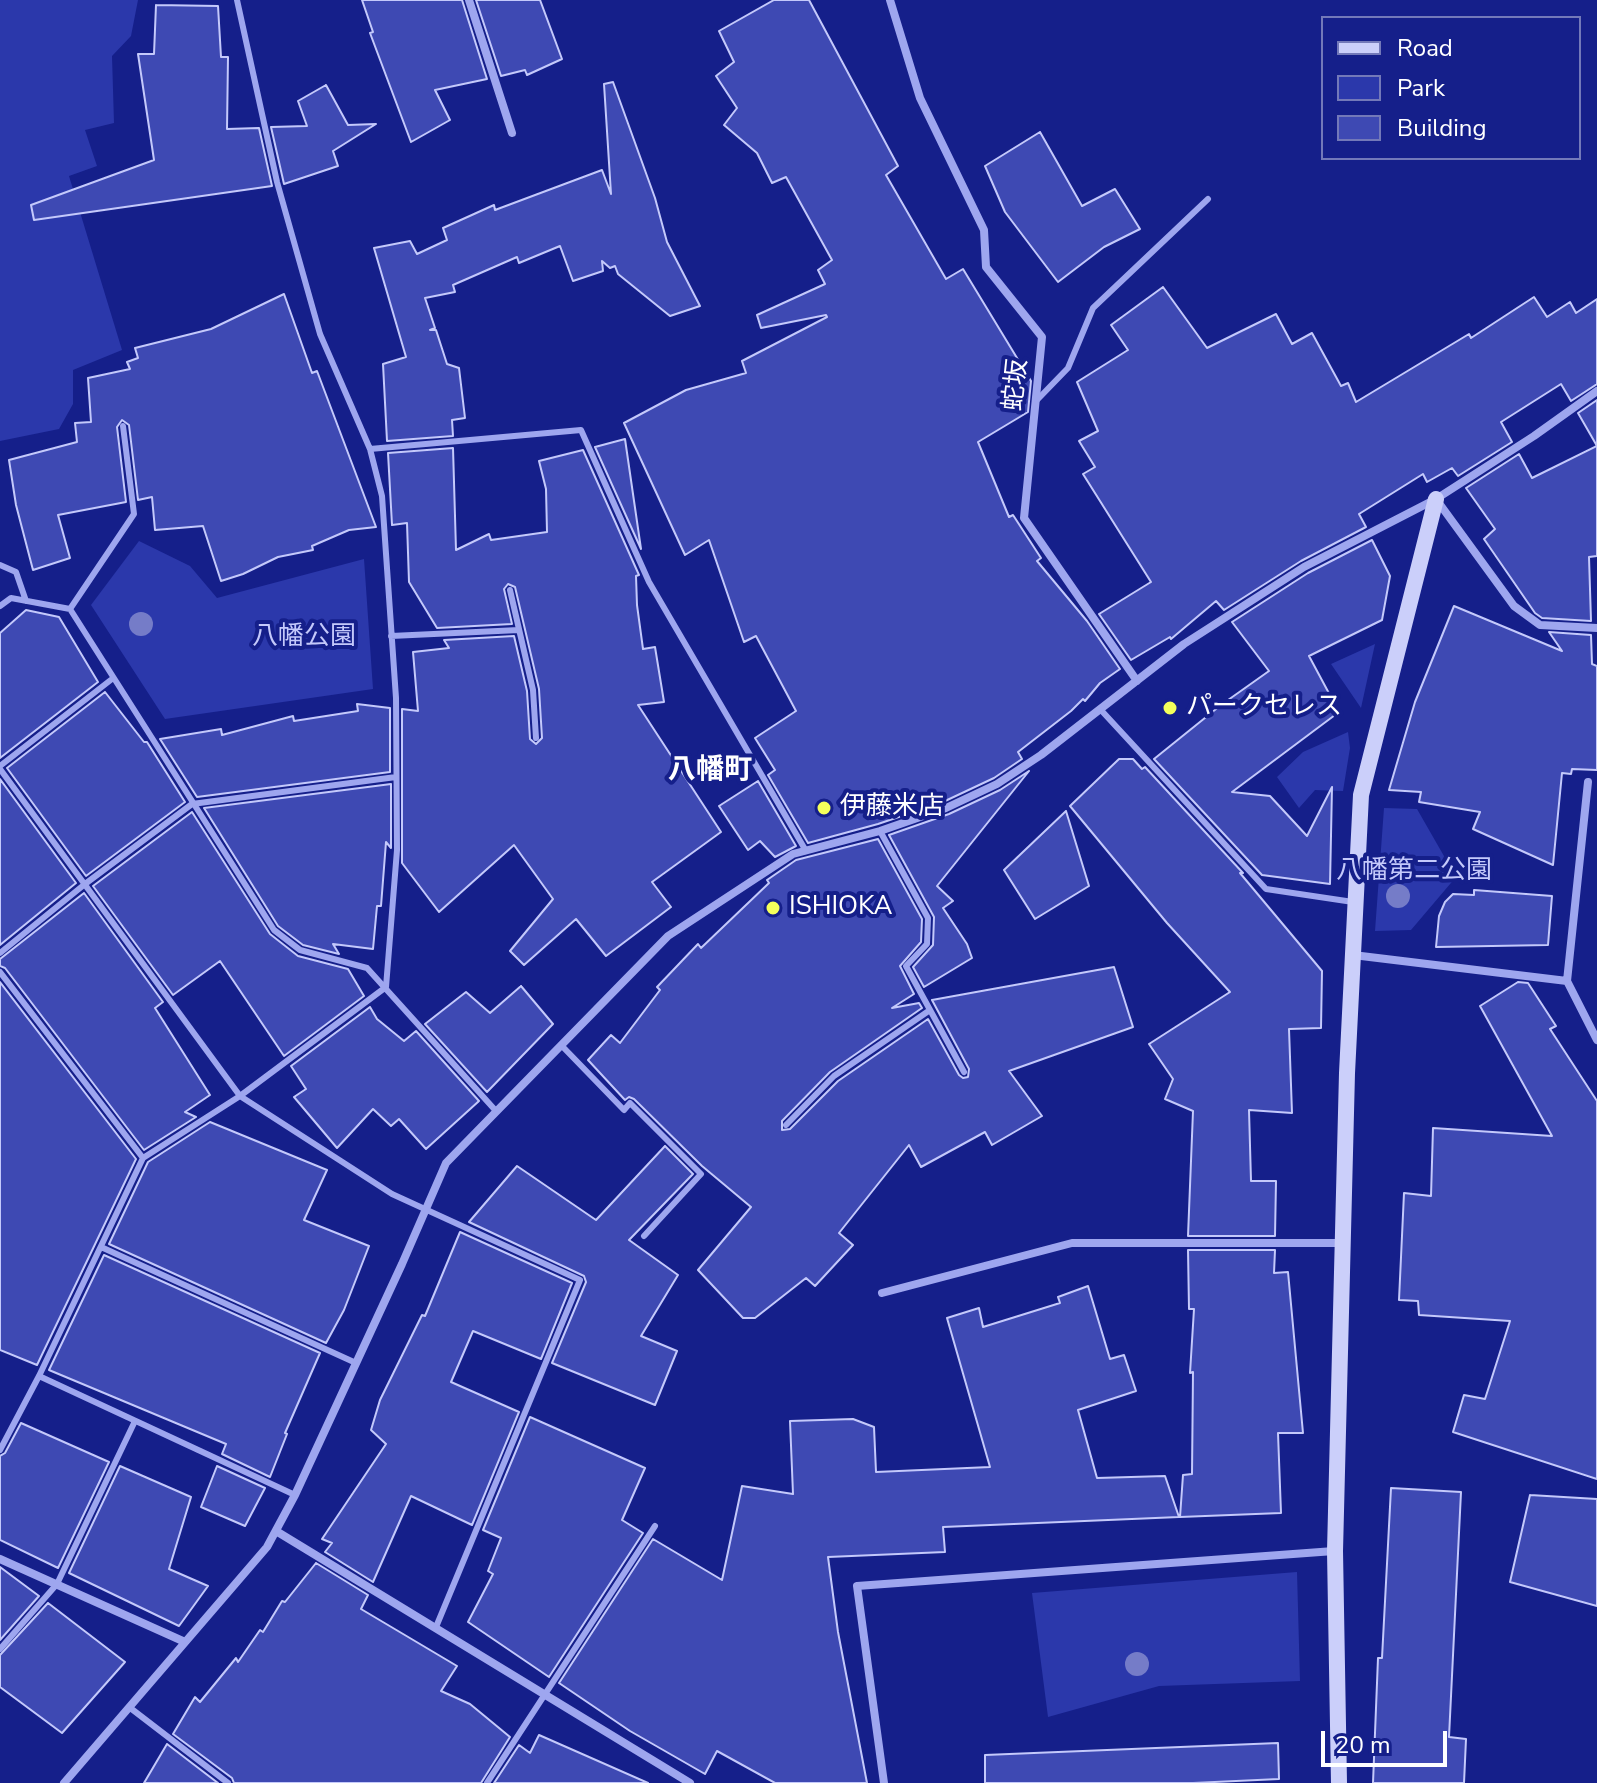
<!DOCTYPE html>
<meta charset="utf-8">
<style>
body{margin:0}
#map{position:relative;width:1597px;height:1783px;overflow:hidden;background:#151f8a;font-family:"Nunito Sans",sans-serif}
canvas{display:block}
.legend{position:absolute;left:1321px;top:16px;width:260px;height:144px;box-sizing:border-box;background:#151f8a;border:2px solid #7379b9;margin:0;padding:10px 14px;list-style:none;font-size:24px;color:#fff}
.legend li{display:flex;align-items:center;gap:16px;height:40px}
.legend b{width:40px;border:2px solid #7379b9}
.scale{position:absolute;left:1321px;top:1731px;width:126px;height:36px;box-sizing:border-box;border:4px solid #fff;border-top:0;padding-left:10px;font-size:24px;line-height:28px;white-space:nowrap;color:#fff;-webkit-text-stroke:6px #151f8a;paint-order:stroke}
</style>
<div id="map">
<canvas width="1597" height="1783"></canvas>
<ul class="legend">
<li><b style="height:10px;background:#cbcffa"></b>Road</li>
<li><b style="height:22px;background:#2b38ab"></b>Park</li>
<li><b style="height:22px;background:#3e49b3"></b>Building</li>
</ul>
<div class="scale">20 m</div>
</div>
<script>
const c = document.querySelector('canvas').getContext('2d');
c.lineJoin = 'round';
function paint(path, color) {
  c.fillStyle = color;
  c.fill(path, 'evenodd');
}
function toPath(rows) {
  const path = new Path2D();
  for (const r of rows) {
    path.moveTo(r[0], r[1]);
    for (let i = 2; i < r.length; i += 2) path.lineTo(r[i], r[i + 1]);
  }
  return path;
}
function strokePath(path, color, width, dash) {
  c.strokeStyle = color;
  c.lineWidth = width;
  c.lineCap = dash ? 'butt' : 'round';
  c.setLineDash(dash || []);
  c.stroke(path);
}
function label(font, color, halo, rows, align = 'center') {
  c.font = font + ' "Nunito Sans","Noto Sans JP",sans-serif';
  c.lineWidth = 8;
  c.setLineDash([]);
  c.textBaseline = 'middle';
  c.strokeStyle = halo;
  c.fillStyle = color;
  for (const [text, x, y, turn = 0] of rows) {
    c.save();
    c.translate(x, y);
    c.rotate((+turn || 0) * Math.PI / 180);
    c.textAlign = isNaN(turn) ? turn : align;
    if (halo) c.strokeText(text, 0, 0);
    c.fillText(text, 0, 0);
    c.restore();
  }
}
paint(toPath([
 [0,0,138,0,131,36,112,56,114,123,85,130,97,166,69,176,122,350,73,370,73,404,59,429,0,441],
 [139,541,190,566,217,598,364,559,373,689,165,719,91,605],
 [1375,644,1361,708,1331,664],
 [1348,732,1350,748,1343,791,1315,790,1299,808,1277,777,1303,752],
 [1384,808,1417,809,1456,877,1411,930,1375,931],
 [1297,1572,1300,1681,1159,1686,1048,1717,1032,1593]
]), '#2b38ab');
const building = toPath([
 [362,0,462,0,487,79,435,90,450,120,411,142,370,33,373,32,362,0],
 [476,0,540,0,562,59,527,75,525,70,501,76,476,0],
 [774,0,809,0,898,166,886,175,946,279,963,269,1031,381,1028,412,978,442,1009,517,1013,515,1041,558,1037,561,1087,621,1120,669,1100,683,1085,701,1083,699,1071,711,1018,752,1022,759,994,778,943,802,878,824,808,843,768,775,775,770,755,738,796,711,756,636,744,642,709,540,685,555,624,423,686,390,746,373,742,361,827,317,826,315,761,328,757,315,825,284,818,270,832,260,786,177,772,183,757,153,724,125,737,108,716,76,734,62,719,31,774,0],
 [156,5,218,6,221,57,228,57,227,129,259,128,272,186,34,220,31,205,154,160,138,54,154,54,156,5],
 [613,82,655,198,667,242,700,306,670,316,618,274,615,266,610,268,602,261,603,271,573,281,560,246,519,263,517,257,453,285,455,292,425,298,435,328,430,330,436,330,447,364,459,368,465,418,452,420,453,436,387,441,383,364,406,357,374,248,410,241,417,254,447,240,443,228,494,205,495,210,602,170,611,194,604,84,613,82],
 [326,85,348,125,376,124,333,151,338,166,284,184,271,127,307,126,298,101,326,85],
 [1040,132,1082,206,1115,189,1140,229,1104,247,1058,282,1005,212,985,166,1040,132],
 [1163,287,1207,348,1276,314,1292,344,1312,333,1341,386,1348,383,1356,402,1469,334,1471,338,1534,297,1547,317,1570,302,1576,313,1597,299,1597,384,1571,401,1561,384,1501,422,1512,442,1458,476,1452,468,1427,482,1423,474,1359,514,1366,527,1301,561,1224,610,1216,601,1171,639,1170,637,1131,660,1099,614,1151,582,1083,474,1095,467,1079,441,1098,431,1077,382,1128,350,1111,325,1163,287],
 [284,294,312,373,317,371,376,527,349,530,312,546,313,550,278,557,243,574,221,581,203,526,155,530,152,497,138,500,129,425,122,420,117,427,126,502,58,515,70,558,33,570,16,505,9,460,77,442,75,423,91,422,88,378,130,369,127,362,138,358,135,348,211,329,284,294],
 [1597,400,1597,556,1589,557,1591,621,1542,618,1535,613,1484,539,1495,529,1466,488,1519,454,1532,478,1597,446,1578,413,1597,400],
 [625,439,641,549,595,447,625,439],
 [453,448,456,550,489,534,491,540,547,532,546,489,539,461,583,450,639,575,636,576,637,605,643,649,655,647,664,702,638,705,721,832,652,882,671,907,606,956,576,919,524,965,510,951,553,899,514,845,439,912,402,863,402,709,418,711,413,652,449,648,444,640,514,636,527,691,530,739,536,744,542,738,539,689,515,587,508,584,504,589,512,624,437,628,409,582,407,523,392,525,388,453,453,448],
 [1372,540,1390,576,1382,620,1309,656,1339,712,1232,792,1270,796,1307,836,1332,787,1330,884,1262,875,1154,759,1221,705,1269,671,1232,622,1308,573,1372,540],
 [1454,606,1562,651,1549,632,1591,635,1592,664,1597,666,1597,770,1572,769,1571,774,1562,773,1553,865,1473,829,1480,812,1419,802,1421,792,1389,790,1415,702,1454,606],
 [26,610,59,617,98,682,0,758,0,633,26,610],
 [105,692,144,742,147,742,185,802,86,876,7,768,105,692],
 [357,704,390,708,390,772,197,797,160,739,221,729,222,735,293,716,294,721,358,711,357,704],
 [1119,759,1133,759,1142,769,1145,767,1243,873,1240,873,1322,971,1321,1028,1289,1029,1292,1113,1249,1110,1251,1181,1276,1181,1275,1236,1188,1236,1193,1111,1165,1099,1173,1079,1149,1044,1230,992,1167,923,1070,806,1119,759],
 [1029,771,937,886,953,901,943,908,967,944,972,958,924,987,913,967,933,945,934,917,889,835,949,814,1000,790,1029,771],
 [0,779,76,883,0,945,0,779],
 [758,781,796,846,775,857,760,841,748,850,719,806,758,781],
 [391,784,391,848,386,842,381,906,377,906,373,949,333,944,339,954,303,945,278,926,204,808,391,784],
 [1066,811,1089,886,1035,919,1004,870,1066,811],
 [192,812,270,934,298,956,348,969,364,996,284,1056,220,961,173,995,93,886,192,812],
 [878,839,922,919,921,942,900,966,914,994,892,1008,919,1003,922,1008,830,1072,782,1121,782,1130,790,1129,838,1081,928,1019,959,1075,963,1078,968,1077,969,1069,932,1000,1114,967,1133,1027,1009,1071,1042,1116,992,1145,985,1132,921,1167,909,1145,839,1233,853,1245,815,1286,806,1278,755,1318,743,1318,698,1270,751,1207,702,1166,634,1099,629,1097,625,1100,588,1060,611,1035,620,1043,660,990,657,987,698,944,701,948,769,883,767,880,796,860,878,839],
 [1474,890,1552,896,1548,945,1436,947,1439,916,1445,902,1453,894,1474,895,1474,890],
 [84,893,163,1002,155,1008,210,1095,185,1112,196,1117,144,1150,5,968,0,966,0,959,84,893],
 [0,982,136,1159,37,1365,0,1350,0,982],
 [1518,982,1528,983,1556,1026,1550,1029,1597,1101,1597,1479,1453,1432,1464,1395,1485,1399,1510,1321,1419,1315,1418,1301,1399,1300,1404,1193,1431,1196,1433,1128,1552,1136,1480,1006,1518,982],
 [521,986,553,1024,487,1092,425,1024,466,992,490,1013,521,986],
 [370,1007,377,1019,404,1041,416,1031,479,1101,426,1149,399,1119,391,1126,373,1109,337,1148,294,1097,306,1089,291,1066,370,1007],
 [210,1122,327,1170,304,1220,369,1246,344,1310,326,1343,109,1244,148,1162,210,1122],
 [665,1146,693,1174,629,1240,678,1275,641,1336,677,1351,655,1405,552,1363,586,1282,584,1276,469,1222,517,1166,596,1220,665,1146],
 [460,1232,572,1283,541,1359,473,1331,451,1382,519,1412,472,1525,411,1496,373,1582,325,1552,332,1543,322,1539,386,1444,371,1430,380,1400,422,1315,425,1316,460,1232],
 [1188,1250,1275,1250,1274,1273,1288,1272,1303,1433,1278,1433,1281,1513,1180,1517,1183,1475,1192,1474,1193,1372,1190,1373,1194,1309,1189,1309,1188,1250],
 [104,1255,320,1353,285,1433,287,1434,270,1477,222,1454,226,1444,49,1370,104,1255],
 [1088,1286,1110,1359,1124,1355,1136,1391,1078,1410,1097,1478,1165,1476,1179,1517,943,1527,945,1552,828,1557,838,1632,867,1783,775,1783,717,1751,705,1774,630,1731,559,1683,653,1539,722,1580,742,1486,793,1494,790,1421,853,1419,874,1427,876,1472,990,1467,947,1318,979,1308,983,1327,1060,1303,1058,1297,1088,1286],
 [530,1417,645,1468,622,1520,643,1533,549,1677,468,1622,493,1574,488,1571,501,1538,483,1530,530,1417],
 [21,1423,109,1462,58,1568,0,1540,0,1456,5,1453,21,1423],
 [120,1466,191,1497,169,1569,208,1586,179,1626,69,1573,120,1466],
 [217,1466,265,1488,245,1526,201,1507,217,1466],
 [1391,1488,1461,1492,1449,1737,1466,1739,1464,1783,1373,1783,1378,1658,1382,1658,1391,1488],
 [1530,1495,1597,1499,1597,1606,1510,1582,1530,1495],
 [316,1563,368,1595,361,1609,457,1666,441,1691,470,1704,510,1737,481,1783,234,1783,232,1778,173,1734,195,1697,200,1702,236,1658,238,1662,260,1630,263,1632,282,1601,285,1602,316,1563],
 [0,1567,39,1596,0,1640,0,1567],
 [48,1603,125,1662,62,1733,0,1687,0,1655,48,1603],
 [539,1735,648,1783,494,1783,519,1745,530,1753,539,1735],
 [1278,1743,1279,1779,1193,1783,985,1783,985,1755,1278,1743],
 [167,1744,218,1783,144,1783,167,1744]
]);
paint(building, '#3e49b3');
strokePath(building, '#c4c9fb', 2);
strokePath(toPath([
 [1037,400,1068,368,1093,308,1208,199],
 [370,449,581,430,649,582,806,851],
 [0,565,16,572,26,601],
 [510,590,533,690,536,738],
 [0,606,11,598,70,609,274,930,300,950,367,968,496,1111],
 [70,609,134,514,123,426],
 [391,636,519,630],
 [1100,709,1266,889,1353,902],
 [0,766,112,679],
 [0,769,240,1096,392,1194,580,1280,436,1627],
 [880,831,928,918,927,944,906,966,964,1072],
 [0,953,85,884,192,804,396,777],
 [0,972,143,1158],
 [561,1045,624,1110,630,1103,701,1174,644,1236],
 [786,1125,834,1076,930,1010],
 [101,1247,356,1363],
 [39,1376,295,1495],
 [0,1450,39,1376,143,1158,240,1096,386,987,397,850,396,698,382,496,370,449,320,334,277,182,237,0],
 [0,1649,57,1584,135,1421],
 [129,1707,228,1783],
 [487,1783,655,1526]
]), '#9ea6ef', 6);
strokePath(toPath([
 [469,0,512,133],
 [890,0,920,98,984,230,986,267,1042,337,1024,518,1137,681],
 [1436,499,1514,606,1540,625,1597,628],
 [1588,782,1567,981,1597,1040],
 [1353,955,1567,981],
 [882,1293,1072,1243,1344,1243],
 [276,1531,690,1783],
 [0,1559,185,1642],
 [64,1783,267,1547,295,1495,402,1264,446,1163,668,936,793,854,880,831,946,808,997,784,1041,755,1184,644,1304,567,1436,499,1534,436,1597,391],
 [884,1783,857,1586,1334,1551]
]), '#9ea6ef', 8);
strokePath(toPath([
 [1339,1783,1335,1551,1347,1073,1361,795,1436,499]
]), '#cbcffa', 16);
c.fillStyle = '#757cc8';
for (const [x, y] of [
 [141,624],
 [1398,896],
 [1137,1664]
]) {
  c.beginPath();
  c.arc(x, y, 12, 0, 2 * Math.PI);
  c.fill();
}
for (const [x, y, r, color] of [
 [1170,708,8,"#f4ff5b"],
 [824,808,8,"#f4ff5b"],
 [773,908,8,"#f4ff5b"]
]) {
  const dot = new Path2D();
  dot.arc(x, y, r, 0, 2 * Math.PI);
  c.fillStyle = color;
  c.fill(dot);
  strokePath(dot, '#151f8a', 3);
}
label('26px', '#fff', '#151f8a', [
 ["蛇坂",1017,385,-84]
]);
label('26px', '#c4c9fb', '#151f8a', [
 ["八幡公園",304,638],
 ["八幡第二公園",1414,872]
]);
label('26px', '#fff', '#151f8a', [
 ["パークセレス",1186,708],
 ["伊藤米店",840,808],
 ["ISHIOKA",789,908]
], 'left');
label('bold 28px', '#fff', '#151f8a', [
 ["八幡町",710,771]
]);
</script>
